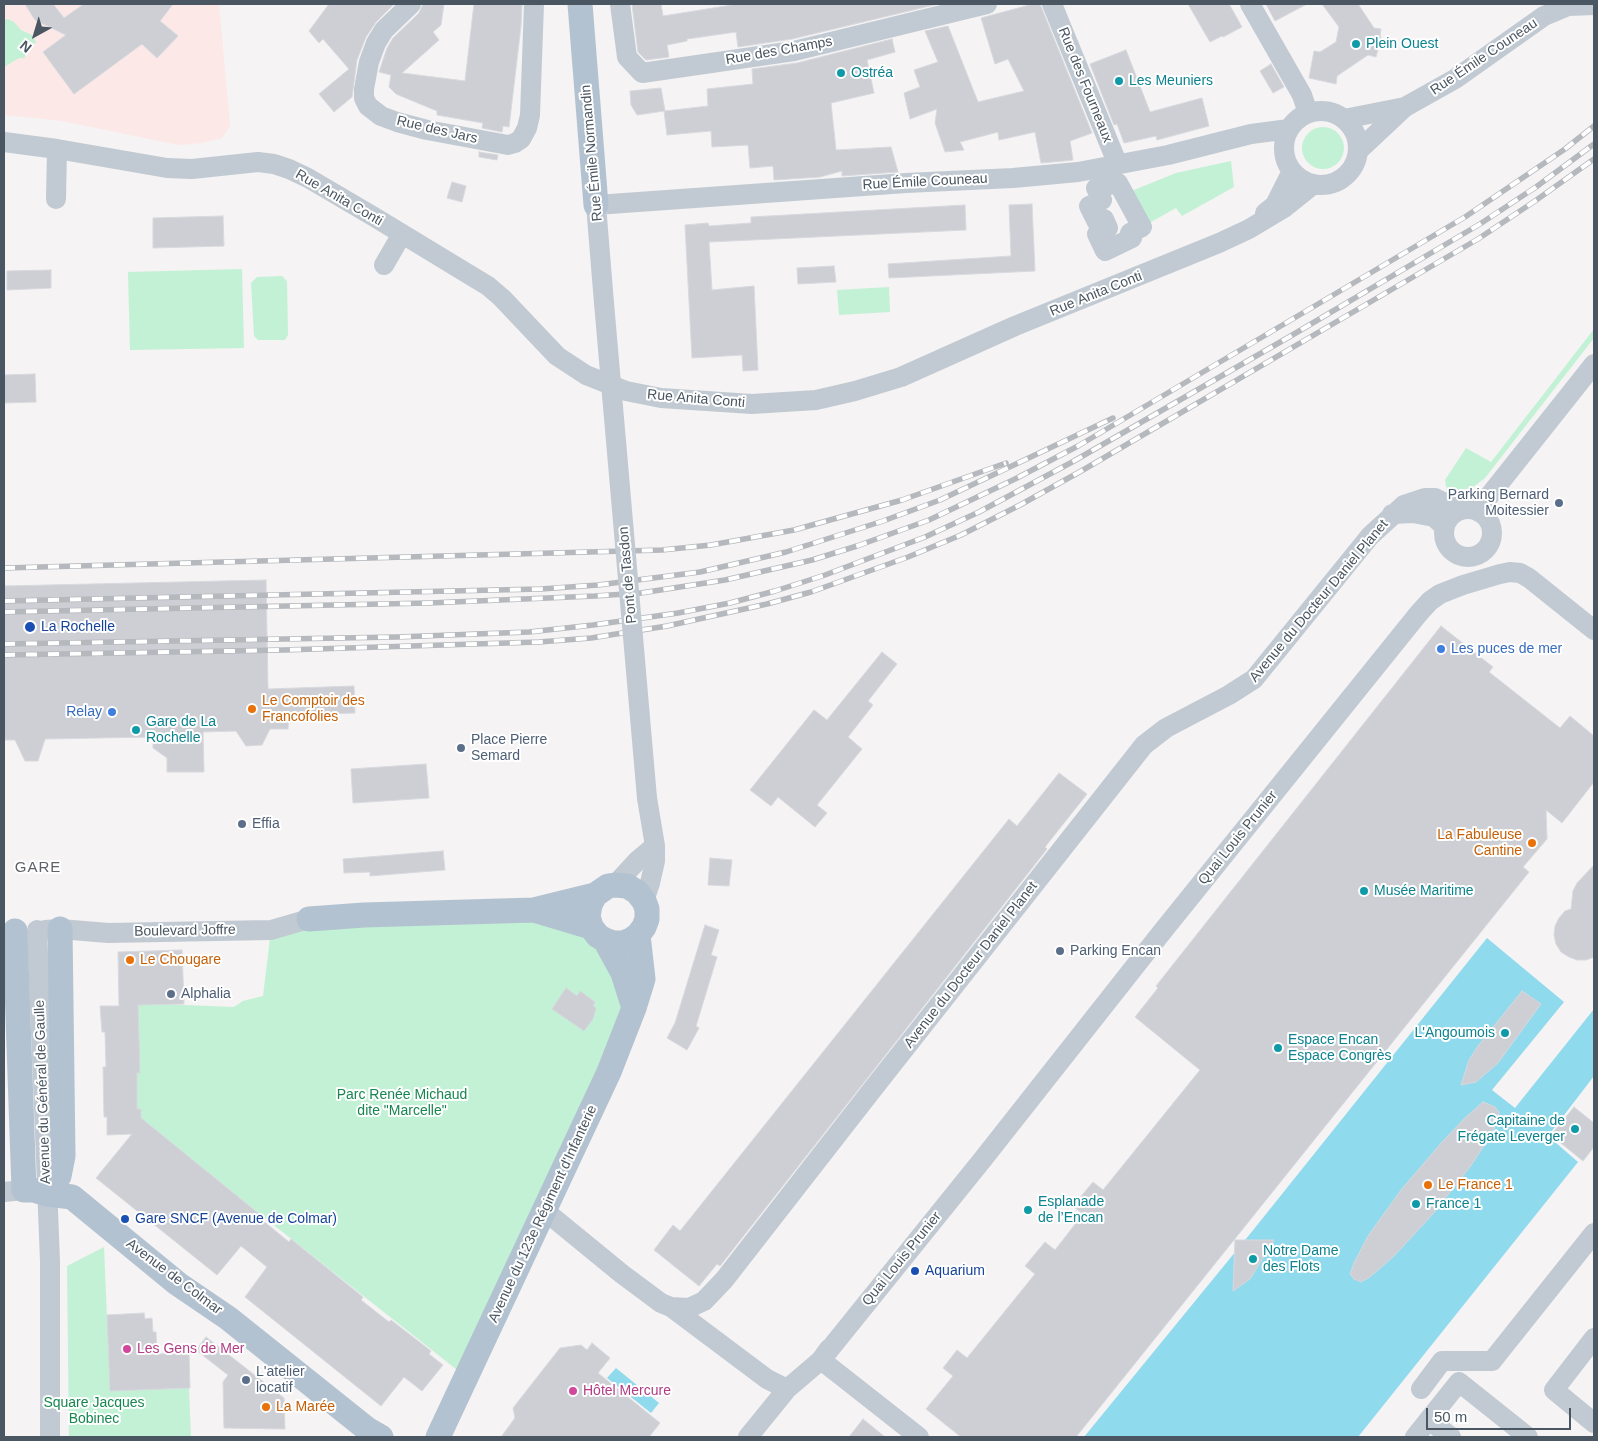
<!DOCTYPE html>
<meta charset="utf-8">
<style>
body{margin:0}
#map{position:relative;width:1598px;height:1441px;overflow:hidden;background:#f5f3f3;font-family:Helvetica,sans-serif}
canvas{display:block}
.frame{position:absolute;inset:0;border:5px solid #4a5661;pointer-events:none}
.north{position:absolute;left:10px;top:10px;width:50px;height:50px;-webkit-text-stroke:4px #fff;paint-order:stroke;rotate:219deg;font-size:14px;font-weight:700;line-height:20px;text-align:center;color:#4a5661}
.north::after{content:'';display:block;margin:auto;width:18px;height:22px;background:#4a5661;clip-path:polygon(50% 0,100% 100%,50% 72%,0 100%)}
.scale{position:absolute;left:1426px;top:1408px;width:145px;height:22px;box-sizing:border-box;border:2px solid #4a5661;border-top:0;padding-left:6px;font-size:15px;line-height:18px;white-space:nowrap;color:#4a5661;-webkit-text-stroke:4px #fff;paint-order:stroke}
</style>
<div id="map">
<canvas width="1598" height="1441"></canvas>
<div class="frame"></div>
<div class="north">N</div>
<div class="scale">50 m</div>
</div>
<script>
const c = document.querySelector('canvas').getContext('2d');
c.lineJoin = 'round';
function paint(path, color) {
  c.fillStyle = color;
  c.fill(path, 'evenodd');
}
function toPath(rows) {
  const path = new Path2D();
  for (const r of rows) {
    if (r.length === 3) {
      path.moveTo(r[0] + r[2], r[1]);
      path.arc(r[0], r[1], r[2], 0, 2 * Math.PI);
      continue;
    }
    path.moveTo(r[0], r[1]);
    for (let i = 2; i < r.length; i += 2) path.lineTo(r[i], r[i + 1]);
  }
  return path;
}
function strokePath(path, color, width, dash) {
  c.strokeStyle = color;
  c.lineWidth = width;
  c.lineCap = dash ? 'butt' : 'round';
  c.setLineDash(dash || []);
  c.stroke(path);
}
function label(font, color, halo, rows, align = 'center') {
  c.font = font + ' Helvetica,sans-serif';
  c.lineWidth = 4;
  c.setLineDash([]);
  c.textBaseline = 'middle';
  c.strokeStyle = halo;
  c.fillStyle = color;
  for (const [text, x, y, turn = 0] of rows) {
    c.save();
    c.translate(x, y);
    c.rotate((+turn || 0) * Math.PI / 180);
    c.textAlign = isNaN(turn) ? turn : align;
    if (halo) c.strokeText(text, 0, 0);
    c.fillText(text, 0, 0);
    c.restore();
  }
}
paint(toPath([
 [4,4,219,4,230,126,222,138,202,143,179,145,62,121,4,115]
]), '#fce8e6');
paint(toPath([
 [8,19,14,22,21,30,32,35,36,42,30,49,24,58,19,58,4,67,4,20],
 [1323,148,21],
 [1231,161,1234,187,1182,216,1176,208,1142,227,1124,194,1176,173],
 [242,269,244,348,130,350,128,272],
 [282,276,287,281,288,335,285,340,258,340,254,336,251,283,257,277],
 [889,287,890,312,839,315,837,290],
 [1594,329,1594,338,1485,478,1472,488,1447,492,1445,480,1466,448,1491,462],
 [534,910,591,927,634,1008,466,1377,137,1117,133,1003,234,1007,243,1001,263,996,271,930],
 [104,1247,110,1390,189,1388,191,1437,69,1437,67,1266]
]), '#c3f1d5');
paint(toPath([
 [1487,938,1564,1002,1492,1090,1515,1108,1594,1009,1594,1076,1548,1136,1578,1162,1358,1437,1084,1437,1254,1229],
 [616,1368,659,1403,651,1413,607,1378]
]), '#90daee');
const building = toPath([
 [25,4,53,4,64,18,84,4,173,4,160,21,178,36,157,58,142,44,74,94,43,52,66,35,35,20,25,4],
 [329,4,394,4,376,22,366,37,357,60,352,97,334,112,319,94,349,69,323,39,319,43,309,31,329,4],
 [423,4,444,4,441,25,433,32,439,40,402,73,465,81,474,4,522,4,521,26,509,127,503,126,502,132,482,128,483,123,437,115,437,111,396,94,389,87,391,75,379,72,387,48,393,38,419,13,423,4],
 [632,4,661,4,663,16,732,5,731,4,938,4,792,39,738,47,736,32,687,39,687,41,667,45,669,57,646,60,638,52,632,4],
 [1033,4,1040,4,1092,133,1070,141,1073,160,1064,161,1041,163,1035,132,999,140,998,132,960,142,964,150,945,152,935,123,937,109,910,119,904,93,920,87,914,70,938,62,925,31,948,26,978,102,1024,91,1008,59,995,64,981,18,1033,4],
 [1188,4,1229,4,1242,27,1223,37,1222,36,1210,42,1188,4],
 [1266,4,1307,4,1275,21,1266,4],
 [1322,4,1358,4,1374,28,1381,29,1380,36,1385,44,1378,49,1376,57,1368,55,1337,76,1336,84,1309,78,1314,51,1320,52,1336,42,1339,27,1322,4],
 [892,39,895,52,867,60,874,93,831,103,836,150,891,147,898,172,842,176,842,171,820,177,774,180,773,166,750,168,748,145,712,147,711,131,667,135,664,111,637,115,631,105,630,91,661,88,665,111,708,106,707,89,753,84,752,69,797,63,892,39],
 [1126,50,1150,112,1202,98,1209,126,1157,140,1156,136,1124,143,1117,124,1114,125,1090,64,1126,50],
 [1271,64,1284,87,1273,93,1260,71,1271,64],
 [479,152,498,155,497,160,479,157,479,152],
 [452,182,466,186,462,202,447,198,452,182],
 [1032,204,1035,271,889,278,888,264,1011,256,1009,205,1032,204],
 [965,205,966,230,709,242,712,290,754,286,758,370,743,371,742,355,692,358,685,225,708,223,709,226,751,223,751,217,965,205],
 [223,216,224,246,153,248,153,218,223,216],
 [834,266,836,282,798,284,797,268,834,266],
 [51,270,51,288,7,290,7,271,51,270],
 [35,374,36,402,4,403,4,375,35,374],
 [266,580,268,689,354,686,355,713,289,715,288,729,270,729,262,745,246,746,236,731,203,732,204,772,167,772,167,758,153,748,153,737,45,739,38,761,25,761,15,740,4,740,4,586,266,580],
 [1441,626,1493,667,1489,672,1560,728,1570,716,1594,736,1594,782,1562,823,1546,810,1547,839,1523,867,1529,872,1076,1437,961,1437,926,1409,953,1376,943,1368,957,1350,967,1358,1035,1274,1025,1266,1045,1242,1055,1250,1083,1214,1073,1206,1093,1182,1103,1190,1200,1070,1135,1017,1158,988,1156,986,1441,626],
 [882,652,897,664,868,701,873,705,848,737,862,749,817,805,827,813,815,827,778,797,771,806,750,790,814,710,827,720,882,652],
 [426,764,429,798,353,803,351,769,426,764],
 [1059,773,1087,794,1045,847,1047,849,720,1266,717,1264,699,1286,654,1250,673,1225,680,1231,1009,819,1017,826,1059,773],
 [443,851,445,870,370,876,370,872,344,873,343,859,443,851],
 [710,858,732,860,729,886,708,885,710,858],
 [1594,865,1594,957,1586,960,1577,960,1569,957,1561,952,1556,944,1554,935,1555,926,1559,918,1565,911,1571,909,1573,891,1577,883,1594,865],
 [705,925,719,930,711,955,717,957,696,1026,699,1028,687,1050,667,1038,675,1023,705,925],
 [182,950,184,1004,138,1005,140,1073,137,1073,137,1109,141,1109,141,1118,263,1217,261,1219,289,1242,291,1239,363,1297,361,1300,389,1322,391,1320,431,1351,429,1354,443,1365,422,1391,404,1377,381,1406,245,1297,267,1267,241,1246,217,1275,96,1178,132,1134,107,1135,107,1117,104,1117,103,1067,106,1067,105,1032,102,1032,100,1006,119,1006,118,952,182,950],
 [566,988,577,996,580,991,595,1002,593,1006,596,1008,593,1019,584,1031,552,1009,566,988],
 [1522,991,1541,1004,1498,1063,1476,1082,1461,1085,1469,1060,1478,1046,1522,991],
 [1483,1102,1495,1107,1499,1112,1498,1120,1491,1135,1470,1167,1432,1215,1394,1256,1370,1277,1361,1282,1354,1279,1350,1274,1354,1263,1368,1236,1401,1190,1442,1142,1466,1117,1483,1102],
 [1574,1107,1594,1123,1594,1147,1583,1161,1551,1135,1574,1107],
 [1235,1240,1274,1240,1250,1279,1233,1291,1235,1240],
 [144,1313,145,1319,152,1318,153,1332,156,1332,157,1354,189,1353,190,1388,110,1391,107,1315,144,1313],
 [206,1337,284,1398,285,1429,224,1428,223,1382,228,1375,196,1350,206,1337],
 [592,1343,610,1358,598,1373,660,1423,649,1437,501,1437,515,1418,513,1408,560,1348,581,1345,587,1350,592,1343],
 [863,1419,885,1437,849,1437,863,1419]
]);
paint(building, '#cdcfd5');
strokePath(building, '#d7d9de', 1);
strokePath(toPath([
 [411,4,384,30,376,43,369,62,364,89,364,98,368,106,381,116,397,122,427,130,508,145,515,143,521,139,527,128,530,115,534,4],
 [620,4,627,57,642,73,794,51,987,4],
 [1052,4,1118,165],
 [1250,4,1302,95,1308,113],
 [1321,148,37],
 [1344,119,1405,107,1455,79,1544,16,1568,6,1594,5],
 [4,142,57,149,167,168,192,169,258,162,274,164,289,169,308,178,376,218,488,286,502,298,557,356,586,375,626,391,661,398,752,404,816,400,855,391,901,377,1015,326,1219,243,1249,229,1284,208,1314,184],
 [1358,151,1405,107],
 [1118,183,1142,227,1130,233,1132,238,1105,251,1097,234,1108,228,1104,219,1097,222,1089,206,1102,200,1096,188,1118,183],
 [56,199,57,149],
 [1265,213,1275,205,1292,171],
 [384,265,402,234],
 [604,303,596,205,906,183,1013,178,1078,172,1168,155,1251,134,1289,129],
 [1468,533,24],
 [1479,512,1486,500,1594,364],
 [1392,514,1413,513,1434,517,1445,527],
 [615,885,637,861,655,846],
 [644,901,650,883,655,861,655,846,647,798],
 [37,930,50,1261,50,1437],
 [45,930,60,929,108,933,271,930,309,919],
 [4,1192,24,1190],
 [545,1211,622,1274,661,1303,671,1307,689,1308,704,1301,724,1280,872,1090,1144,745,1166,728,1229,695,1254,679,1370,536,1404,505,1425,498,1435,498,1459,510],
 [671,1307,767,1379,787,1389],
 [1594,1338,1554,1390,1594,1423],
 [829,1349,821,1360,919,1437],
 [1421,1389,1442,1361,1492,1361,1594,1233],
 [1429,1420,1451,1437],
 [748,1437,787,1389,821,1360,983,1159,1162,932,1419,613,1430,601,1440,594,1463,585,1500,574,1510,572,1520,573,1529,578,1594,630],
 [1415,1437,1459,1382,1528,1437]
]), '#c1cad2', 20);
strokePath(toPath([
 [580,4,596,205],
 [534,910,591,927,598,936,605,940,614,943,623,943,631,940,638,935,644,927,647,919,647,909,644,901,637,892,627,886,615,885,608,886,595,895,590,905,588,916,591,927],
 [309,919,364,915,534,910,595,895],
 [15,931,24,1190,34,1190,47,1194,72,1197,178,1284,228,1318,367,1429,381,1437],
 [605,940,623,973,634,1008],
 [47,1194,59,1176,63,1156,60,929],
 [438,1437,609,1072,634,1008,643,979,638,935]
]), '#b3c2d1', 25);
const rail = toPath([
 [4,568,662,550,711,545,794,530,902,500,1006,463],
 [4,601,541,589,598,585,700,572,786,552,883,521,940,500,1113,418],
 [4,612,429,603,595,596,641,593,725,580,812,560,857,546,929,520,1015,479,1078,446,1465,217,1565,149,1594,126],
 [4,644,397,637,529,632,593,625,678,613,730,603,775,591,825,575,925,537,979,512,1074,461,1289,337,1480,224,1536,187,1594,144],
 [4,655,284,650,539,642,591,638,667,626,767,604,811,592,908,557,961,535,1020,505,1083,470,1478,239,1535,201,1594,159]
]);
strokePath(rail, '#b5b8bd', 5.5);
strokePath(rail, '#fff', 4, [11]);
strokePath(toPath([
 [604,303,647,798]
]), '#c1cad2', 20);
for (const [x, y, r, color] of [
 [1356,44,5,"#0f9aa8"],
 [841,73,5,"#0f9aa8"],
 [1119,81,5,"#0f9aa8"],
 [1559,503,5,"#5c6f8a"],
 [30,627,6,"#1a4fb4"],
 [1441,649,5,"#3f7fe0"],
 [252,709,5,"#e8710a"],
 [112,712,5,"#3f7fe0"],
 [136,730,5,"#0f9aa8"],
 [461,748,5,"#5c6f8a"],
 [242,824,5,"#5c6f8a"],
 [1532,843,5,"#e8710a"],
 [1364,891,5,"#0f9aa8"],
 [1060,951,5,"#5c6f8a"],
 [130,960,5,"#e8710a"],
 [171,994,5,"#5c6f8a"],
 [1505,1033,5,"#0f9aa8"],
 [1278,1048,5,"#0f9aa8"],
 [1575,1129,5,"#0f9aa8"],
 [1428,1185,5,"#e8710a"],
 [1416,1204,5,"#0f9aa8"],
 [1028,1210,5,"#0f9aa8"],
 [125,1219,5,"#1a4fb4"],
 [1253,1259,5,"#0f9aa8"],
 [915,1271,5,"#1a4fb4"],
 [127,1349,5,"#d1479c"],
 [246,1380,5,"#5c6f8a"],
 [573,1391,5,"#d1479c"],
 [266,1407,5,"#e8710a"]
]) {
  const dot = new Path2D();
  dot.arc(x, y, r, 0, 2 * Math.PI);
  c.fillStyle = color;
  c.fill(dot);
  strokePath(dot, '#fff', 2);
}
label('14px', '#0d838f', '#fff', [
 ["Plein Ouest",1366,44],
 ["Ostréa",851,73],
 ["Les Meuniers",1129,81],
 ["Gare de La",146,722],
 ["Rochelle",146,738],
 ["Musée Maritime",1374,891],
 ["L'Angoumois",1495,1033,"right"],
 ["Espace Encan",1288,1040],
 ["Espace Congrès",1288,1056],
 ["Capitaine de",1565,1121,"right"],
 ["Frégate Leverger",1565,1137,"right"],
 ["Esplanade",1038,1202],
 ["de l’Encan",1038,1218],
 ["France 1",1426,1204],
 ["Notre Dame",1263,1251],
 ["des Flots",1263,1267]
], 'left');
label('14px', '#4a5661', '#fff', [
 ["Rue des Champs",779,51,-10],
 ["Rue Émile Couneau",1484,57,-34],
 ["Rue des Fourneaux",1085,85,68],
 ["Rue des Jars",437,130,13],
 ["Rue Émile Normandin",592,153,-95],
 ["Rue Émile Couneau",925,182,-3],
 ["Rue Anita Conti",339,198,30],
 ["Rue Anita Conti",1096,294,-22],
 ["Rue Anita Conti",696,399,5],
 ["Pont de Tasdon",628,575,-95],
 ["Avenue du Docteur Daniel Planet",1319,601,-50],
 ["Quai Louis Prunier",1238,838,-51],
 ["Boulevard Joffre",185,931,-1],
 ["Avenue du Docteur Daniel Planet",971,965,-52],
 ["Avenue du Général de Gaulle",43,1092,-92],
 ["Avenue du 123e Régiment d'Infanterie",543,1214,-65],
 ["Quai Louis Prunier",902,1259,-51],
 ["Avenue de Colmar",174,1277,37]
]);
label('14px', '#4e5e75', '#fff', [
 ["Parking Bernard",1549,495,"right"],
 ["Moitessier",1549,511,"right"],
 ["Place Pierre",471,740],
 ["Semard",471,756],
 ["Effia",252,824],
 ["Parking Encan",1070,951],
 ["Alphalia",181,994],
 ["L'atelier",256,1372],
 ["locatif",256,1388]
], 'left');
label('14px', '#164399', '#fff', [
 ["La Rochelle",41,627],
 ["Gare SNCF (Avenue de Colmar)",135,1219],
 ["Aquarium",925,1271]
], 'left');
label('14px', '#366cbe', '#fff', [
 ["Les puces de mer",1451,649],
 ["Relay",102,712,"right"]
], 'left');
label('14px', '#c56008', '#fff', [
 ["Le Comptoir des",262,701],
 ["Francofolies",262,717],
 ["La Fabuleuse",1522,835,"right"],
 ["Cantine",1522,851,"right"],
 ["Le Chougare",140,960],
 ["Le France 1",1438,1185],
 ["La Marée",276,1407]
], 'left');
label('14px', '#17864f', '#fff', [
 ["Parc Renée Michaud",402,1095],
 ["dite \"Marcelle\"",402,1111],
 ["Square Jacques",94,1403],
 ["Bobinec",94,1419]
]);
label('14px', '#b23c85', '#fff', [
 ["Les Gens de Mer",137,1349],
 ["Hôtel Mercure",583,1391]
], 'left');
c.letterSpacing = '1px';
label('15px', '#5f6368', '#fff', [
 ["GARE",38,868]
]);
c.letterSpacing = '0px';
</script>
